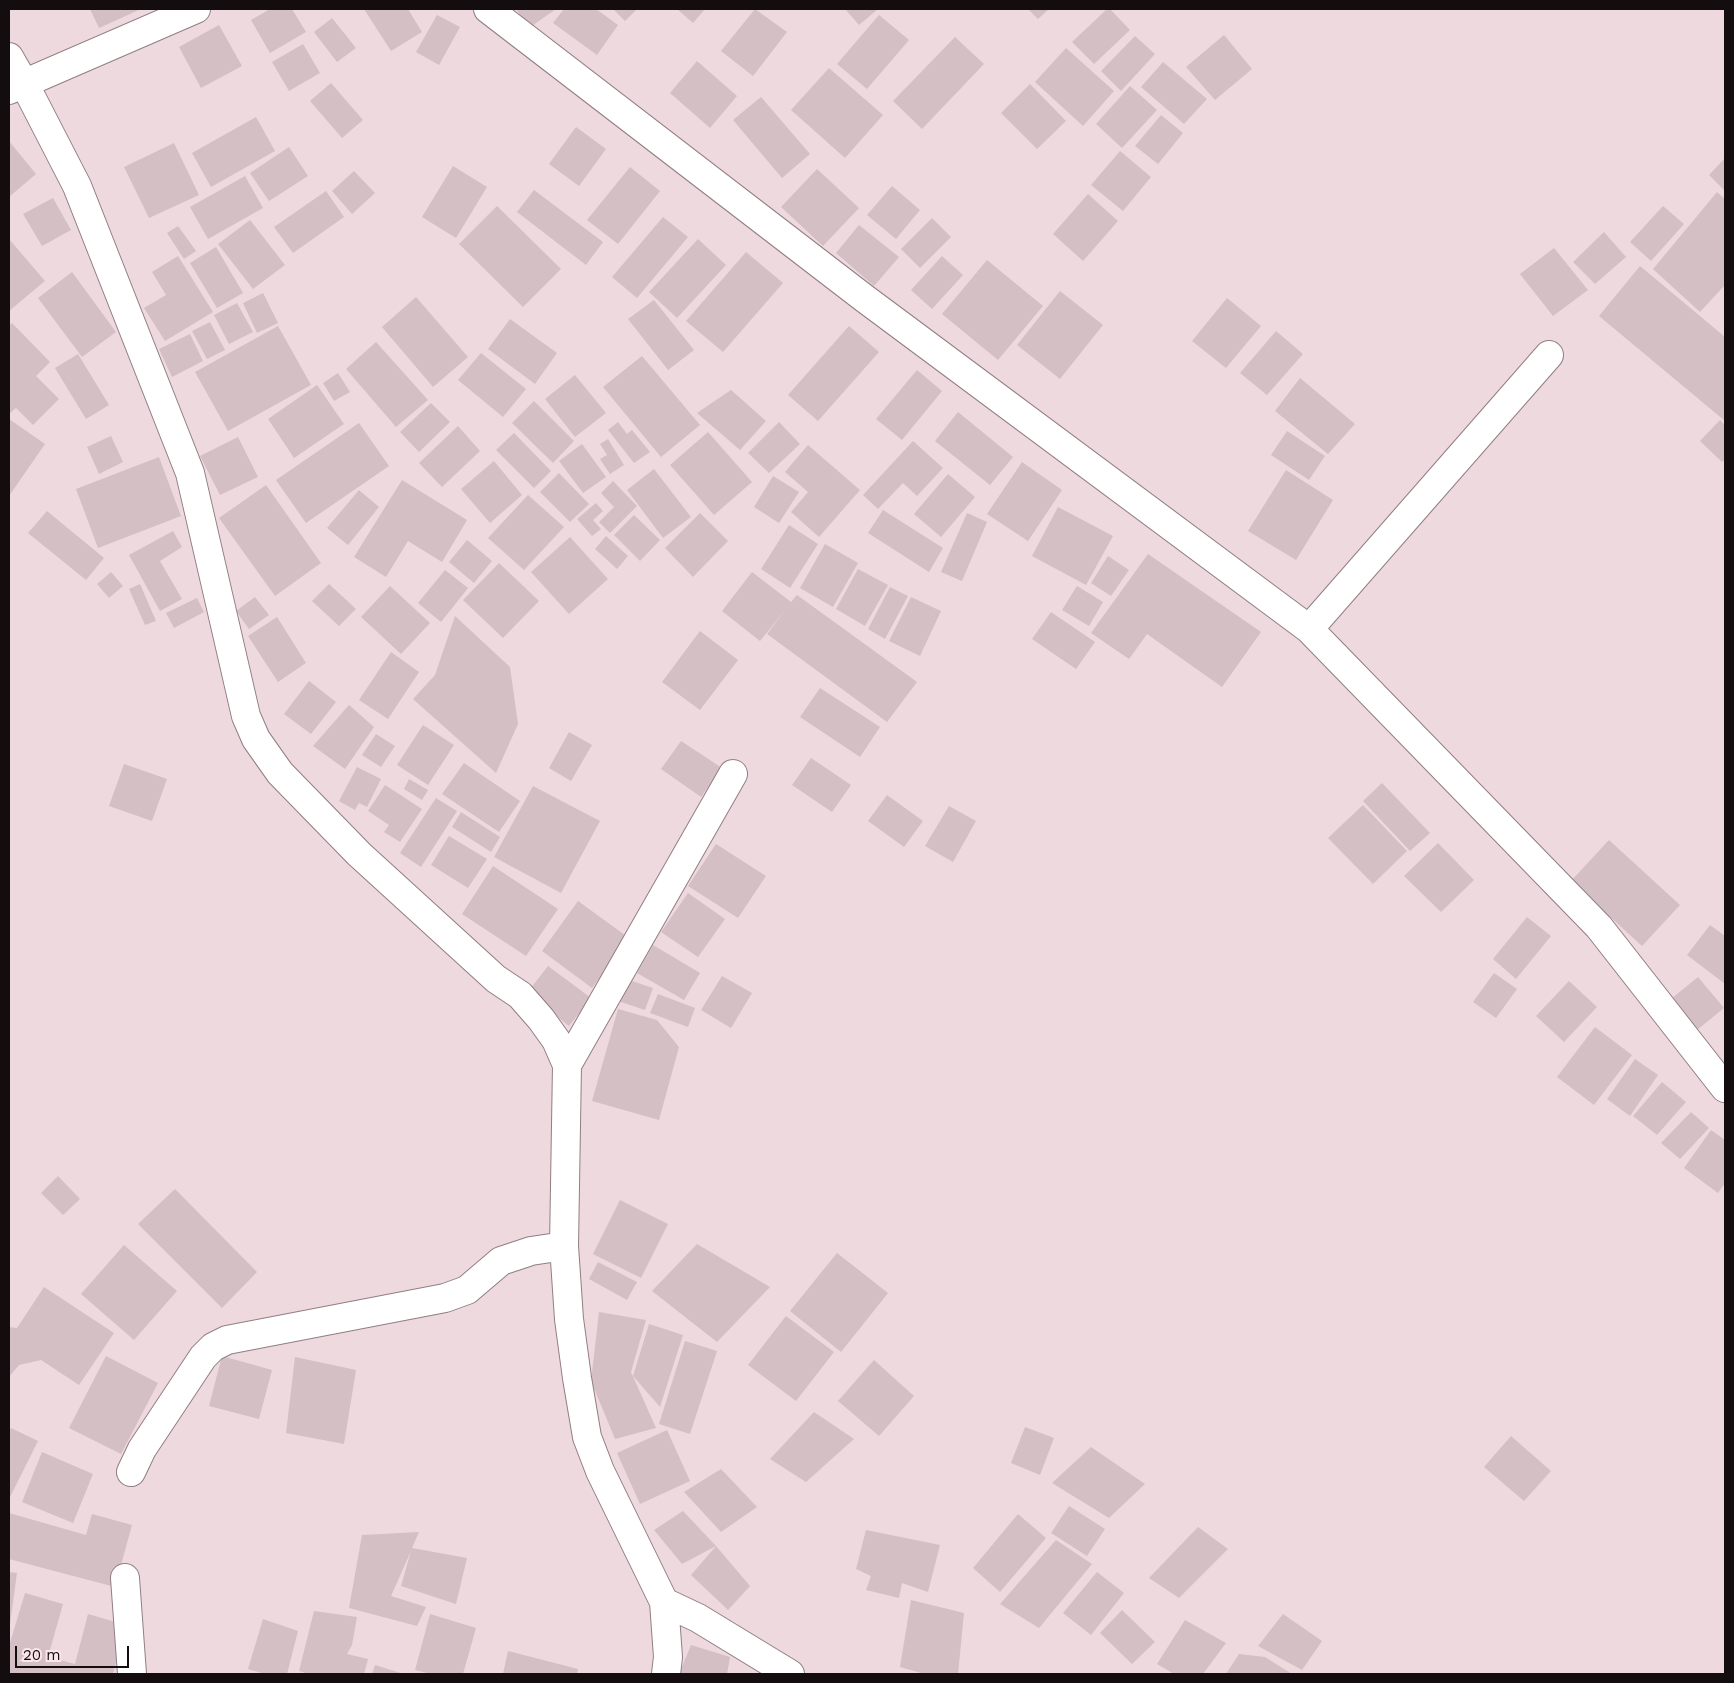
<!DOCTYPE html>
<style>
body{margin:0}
#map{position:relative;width:1734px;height:1683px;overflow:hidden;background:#eed9de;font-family:"Work Sans",sans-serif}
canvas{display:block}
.frame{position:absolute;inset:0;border:10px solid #140d0f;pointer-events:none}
.scale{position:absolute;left:15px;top:1646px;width:114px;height:22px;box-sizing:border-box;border:2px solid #140d0f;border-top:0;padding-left:6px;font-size:15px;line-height:18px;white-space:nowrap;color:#140d0f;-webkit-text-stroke:4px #fbe7eb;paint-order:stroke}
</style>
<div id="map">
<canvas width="1734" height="1683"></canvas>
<div class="frame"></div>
<div class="scale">20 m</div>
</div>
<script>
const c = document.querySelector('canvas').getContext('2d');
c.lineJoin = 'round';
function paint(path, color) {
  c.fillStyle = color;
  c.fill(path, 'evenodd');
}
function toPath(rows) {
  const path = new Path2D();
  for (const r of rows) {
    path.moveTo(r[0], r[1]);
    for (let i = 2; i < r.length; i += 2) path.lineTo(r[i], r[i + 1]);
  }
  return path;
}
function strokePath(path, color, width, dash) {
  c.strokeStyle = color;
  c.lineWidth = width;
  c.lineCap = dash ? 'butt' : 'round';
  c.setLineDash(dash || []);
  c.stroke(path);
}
paint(toPath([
 [90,9,141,9,99,28],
 [270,9,292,9,306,32,270,53,251,20],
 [364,9,408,9,422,32,391,51],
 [516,9,556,9,529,28],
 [564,9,596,9,618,25,597,55,553,23],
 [613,9,637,9,625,21],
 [677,9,705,9,693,23],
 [755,9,787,32,753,76,721,51],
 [845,9,878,9,859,25],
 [1028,9,1049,9,1038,19],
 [1107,9,1110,9,1130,30,1094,64,1072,42],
 [437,15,460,27,439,65,416,52],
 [879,15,909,40,867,89,837,64],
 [332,18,356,48,337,62,314,32],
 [219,25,242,66,201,88,179,47],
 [1224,35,1252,69,1215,100,1186,67],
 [1135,36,1155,54,1121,91,1101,71],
 [955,37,984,64,922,129,893,101],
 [303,44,320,73,289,91,272,62],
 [1066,48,1114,91,1083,126,1035,82],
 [697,61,737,96,710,128,670,93],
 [1163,62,1207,99,1184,124,1141,87],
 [829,68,883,115,845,158,791,110],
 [331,83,363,120,342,138,310,101],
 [1030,84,1066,121,1037,149,1001,113],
 [1130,86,1157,110,1122,148,1096,124],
 [761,97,810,154,782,178,733,120],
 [1161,115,1183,133,1158,164,1135,146],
 [256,117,275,151,211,187,192,153],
 [576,127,606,149,579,186,549,164],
 [9,141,36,174,9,197],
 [174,143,199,195,149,218,124,167],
 [289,147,308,176,269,201,250,173],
 [1120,151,1151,177,1123,211,1091,185],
 [1725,158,1725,191,1709,175],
 [453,166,487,187,456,238,422,217],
 [630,167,660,191,618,244,587,220],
 [817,169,859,208,823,246,781,207],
 [354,171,375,193,352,214,332,191],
 [245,176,263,208,208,239,190,207],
 [892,186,920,210,896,239,867,215],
 [534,190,603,242,586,265,517,212],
 [326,191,344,217,293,253,274,227],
 [1717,192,1725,199,1725,285,1700,312,1653,269],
 [1088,194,1118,221,1083,261,1053,234],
 [53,198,71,230,42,246,23,214],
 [497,206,561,269,523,307,459,244],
 [1663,206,1684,224,1651,261,1630,242],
 [663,217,688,237,637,298,612,277],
 [932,218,951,237,920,268,901,249],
 [250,220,285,265,253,289,218,244],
 [859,225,899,257,874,286,836,253],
 [178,226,196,251,184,259,167,233],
 [1604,232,1626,257,1595,284,1573,262],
 [9,239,45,281,9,311],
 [698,239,726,265,677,318,649,292],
 [216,247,243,293,217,308,190,263],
 [1554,248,1588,290,1553,316,1520,274],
 [746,252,783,283,723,352,686,321],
 [178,256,213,312,165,341,144,308,166,295,152,272],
 [942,256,963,275,932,309,911,290],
 [987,260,1043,306,998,360,942,314],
 [1640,266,1725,337,1725,421,1599,316],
 [72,272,116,332,82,357,38,298],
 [1060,291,1103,325,1060,379,1017,345],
 [263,293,278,323,257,333,243,303],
 [416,297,468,357,433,387,382,327],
 [1227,298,1261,326,1226,368,1192,341],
 [654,300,694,350,668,370,628,319],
 [237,303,253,332,229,344,214,315],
 [510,319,557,353,535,384,488,349],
 [210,322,225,350,207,359,192,331],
 [12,323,50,362,36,376,59,399,33,425,16,408,9,414,9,326],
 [278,326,311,385,228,431,195,372],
 [849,326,879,352,818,421,788,395],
 [1276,331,1303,354,1267,395,1240,373],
 [190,334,203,361,172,377,159,349],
 [376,342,428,400,396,427,346,369],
 [481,353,526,389,503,417,458,380],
 [78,354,109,405,86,419,55,368],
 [642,356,700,425,661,457,603,387],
 [917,370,942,391,902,440,876,419],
 [338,373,350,392,334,401,323,383],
 [575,375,606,413,575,437,545,399],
 [1300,378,1355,424,1328,454,1275,411],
 [317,385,344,424,294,458,268,419],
 [731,390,766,421,740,450,697,413],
 [534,401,574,441,553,463,512,423],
 [431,403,450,422,419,452,400,432],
 [958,412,1013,457,990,485,935,441],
 [9,419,45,444,9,496],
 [1720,420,1725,425,1725,459,1722,462,1700,441],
 [618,422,627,434,632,430,650,452,634,463,608,430],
 [779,422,800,444,769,473,748,453],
 [359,423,389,466,306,523,276,480],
 [458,426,480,451,442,487,419,463],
 [1287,431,1325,456,1309,480,1271,455],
 [708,432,752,482,714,515,670,465],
 [514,433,551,471,534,488,496,450],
 [111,436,123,462,99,474,87,447],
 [238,437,258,477,220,495,200,456],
 [608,439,624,465,610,474,600,459,607,455,600,444],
 [913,441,943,468,917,496,903,483,878,509,863,495],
 [582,444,606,477,583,493,559,461],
 [808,445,860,490,819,537,791,512,808,492,785,472],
 [159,457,181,516,98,548,76,489],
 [494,461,522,495,490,523,461,489],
 [1022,462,1062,490,1028,541,987,514],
 [654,469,691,517,663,538,627,490],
 [1286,470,1333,500,1296,560,1248,531],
 [559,473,589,504,570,522,540,492],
 [948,474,975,497,941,537,914,514],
 [773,476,799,492,779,523,754,507],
 [402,480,467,520,442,562,408,541,386,577,354,557],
 [613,481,637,506,610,533,599,522,614,507,601,493],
 [266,485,321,563,275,596,219,518],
 [359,490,379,507,348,545,327,528],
 [528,495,564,527,524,570,488,538],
 [596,503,603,511,593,520,601,529,592,536,577,519],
 [1058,507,1113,536,1086,585,1032,556],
 [883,510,943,548,929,572,868,533],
 [47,511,104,558,86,580,28,533],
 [700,513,728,541,693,577,665,548],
 [967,513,987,522,962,581,941,572],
 [634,515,660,540,640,561,614,535],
 [789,525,818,544,790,588,761,569],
 [173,531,182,547,160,561,182,599,160,611,129,555],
 [606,536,628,556,617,569,595,549],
 [570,537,608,579,569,614,531,572],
 [467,540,492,561,474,583,449,562],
 [825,544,858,563,833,607,800,588],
 [1148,554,1261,632,1222,687,1147,634,1129,659,1091,633],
 [1108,556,1129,570,1111,596,1091,583],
 [499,563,539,601,503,638,463,600],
 [858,569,888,585,865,626,836,609],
 [445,570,468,588,441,622,418,603],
 [111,572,123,586,109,598,97,584],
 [752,572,791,602,797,595,917,682,887,722,767,634,786,609,760,641,722,611],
 [140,584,156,621,145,625,129,589],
 [329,584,356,609,339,626,312,601],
 [390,586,430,623,401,654,361,617],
 [1077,586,1103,602,1089,626,1062,610],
 [890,587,908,596,885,639,868,629],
 [255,597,269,615,249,629,236,611],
 [911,597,941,611,920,656,889,641],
 [197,598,204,612,174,628,166,613],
 [1051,612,1095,642,1076,669,1032,639],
 [455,616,510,667,518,724,496,773,413,699,435,675],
 [277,617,306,663,278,682,248,636],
 [700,631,738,660,700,710,662,682],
 [391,652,419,672,388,719,359,700],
 [309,681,336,702,311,734,284,714],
 [820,688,880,727,860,757,800,717],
 [349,705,374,727,345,769,313,746],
 [423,725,454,745,428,785,397,765],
 [569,732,592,745,571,781,549,768],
 [376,734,395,746,381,767,362,755],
 [681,741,722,768,701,797,661,769],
 [811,758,851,785,832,812,792,785],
 [464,763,520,801,499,832,442,794],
 [124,764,167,779,152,821,109,806],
 [357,767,381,779,367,807,359,803,355,810,339,801],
 [409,779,428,790,422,800,404,789],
 [1382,783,1430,833,1410,851,1363,801],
 [385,785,422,809,400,842,384,832,389,825,368,811],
 [533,786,600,821,561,893,494,857],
 [887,795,923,821,904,847,868,821],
 [436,798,457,811,421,867,400,853],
 [1363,805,1407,851,1373,884,1328,838],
 [949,806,976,821,953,862,925,846],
 [461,812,500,837,491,852,452,827],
 [449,836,487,859,468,888,431,865],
 [1609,840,1680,905,1642,946,1571,881],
 [1438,843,1474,880,1441,912,1404,876],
 [716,844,766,876,738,918,688,886],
 [493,866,558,909,526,956,462,914],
 [688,893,725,919,698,957,661,932],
 [578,901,629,938,592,988,542,951],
 [1527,917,1551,936,1516,979,1493,959],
 [1710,925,1725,936,1725,984,1687,955],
 [653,945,700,973,684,1000,637,973],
 [548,966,591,998,569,1026,527,993],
 [1494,973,1517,989,1496,1018,1473,1002],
 [722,976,752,993,731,1028,701,1010],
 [1698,977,1724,1008,1697,1030,1671,999],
 [623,978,653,988,645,1010,615,1000],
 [1569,981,1597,1007,1564,1042,1536,1016],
 [658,994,695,1008,688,1027,650,1013],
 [618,1009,657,1020,679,1047,659,1120,592,1101],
 [1595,1027,1632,1055,1594,1105,1557,1077],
 [1635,1059,1658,1075,1630,1116,1607,1099],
 [1662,1082,1686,1102,1657,1135,1633,1116],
 [1691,1112,1709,1128,1680,1159,1661,1143],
 [1711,1130,1725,1140,1725,1183,1718,1193,1684,1168],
 [58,1176,80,1199,63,1215,41,1193],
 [175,1189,257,1272,222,1308,138,1224],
 [620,1200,668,1224,641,1278,593,1254],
 [697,1244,770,1287,717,1342,652,1291],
 [124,1245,177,1291,134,1340,81,1294],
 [837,1253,888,1293,841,1352,790,1311],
 [598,1262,637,1282,627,1300,589,1279],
 [44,1287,114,1333,79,1385,41,1360,19,1365,9,1377,9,1327,17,1328],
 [599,1312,646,1320,631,1372,656,1428,615,1439,591,1381],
 [786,1316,834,1352,796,1401,748,1365],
 [649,1324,683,1335,660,1407,633,1376],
 [685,1341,717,1351,690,1434,659,1424],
 [106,1356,158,1383,121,1454,69,1428],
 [222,1356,272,1370,259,1419,209,1406],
 [295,1357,356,1370,344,1444,286,1433],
 [874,1360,914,1396,879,1436,838,1401],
 [814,1412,854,1439,806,1482,770,1459],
 [1025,1427,1054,1438,1040,1475,1011,1463],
 [11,1428,38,1441,9,1499,9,1432],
 [667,1430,690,1481,640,1504,617,1453],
 [1511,1436,1551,1471,1524,1501,1484,1467],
 [1091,1447,1145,1484,1109,1518,1052,1483],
 [42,1452,93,1474,73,1523,22,1502],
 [721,1469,757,1507,721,1532,684,1492],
 [1069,1506,1105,1529,1087,1556,1051,1533],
 [683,1511,716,1546,682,1564,654,1530],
 [9,1513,86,1535,92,1514,132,1525,115,1587,9,1559],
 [1018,1514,1046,1538,1000,1592,973,1568],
 [1198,1527,1228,1549,1179,1598,1149,1578],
 [866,1530,940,1545,928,1592,902,1583,899,1598,866,1590,871,1576,856,1569],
 [419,1532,412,1548,467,1558,456,1604,401,1586,411,1551,391,1596,426,1607,417,1626,349,1608,362,1535],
 [1056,1540,1092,1564,1039,1628,1000,1604],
 [716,1546,750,1586,728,1610,691,1575],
 [9,1572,17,1573,10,1624,9,1623],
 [1097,1572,1124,1593,1091,1635,1063,1613],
 [25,1593,63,1604,48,1657,75,1664,88,1614,126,1625,113,1674,9,1674,9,1646],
 [911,1600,964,1613,958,1674,925,1674,900,1667],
 [1122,1610,1155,1642,1132,1664,1100,1633],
 [314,1611,357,1617,352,1645,347,1654,368,1659,364,1674,309,1674,299,1671],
 [430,1614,476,1628,463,1674,431,1674,415,1670],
 [1283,1614,1322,1641,1302,1670,1258,1646],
 [263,1619,298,1631,287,1674,265,1674,248,1669],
 [1185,1620,1226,1643,1203,1674,1174,1674,1157,1664],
 [691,1645,730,1657,727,1674,679,1674],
 [508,1651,578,1669,577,1674,503,1674],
 [1239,1654,1265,1657,1292,1674,1226,1674],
 [375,1665,404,1674,372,1674]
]), '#d3bfc4');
const street = toPath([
 [488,9,864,298,1309,629,1599,927,1725,1088],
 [24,83,77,186,190,473,246,716,256,739,280,773,359,854,496,979,520,995,541,1019,556,1040,567,1065,564,1246,569,1319,577,1378,587,1437,600,1471,664,1602,668,1657,666,1674],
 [1309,629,1549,355],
 [567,1065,733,774],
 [131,1472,142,1449,203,1357,213,1347,227,1340,445,1298,467,1290,501,1261,531,1251,564,1246],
 [125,1578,132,1674],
 [664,1602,698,1618,790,1674]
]);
const secondary = toPath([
 [9,57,24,83],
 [9,90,196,9]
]);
strokePath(street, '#917e83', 30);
strokePath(secondary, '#917e83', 30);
strokePath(street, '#fff', 28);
strokePath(secondary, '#fff', 28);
</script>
